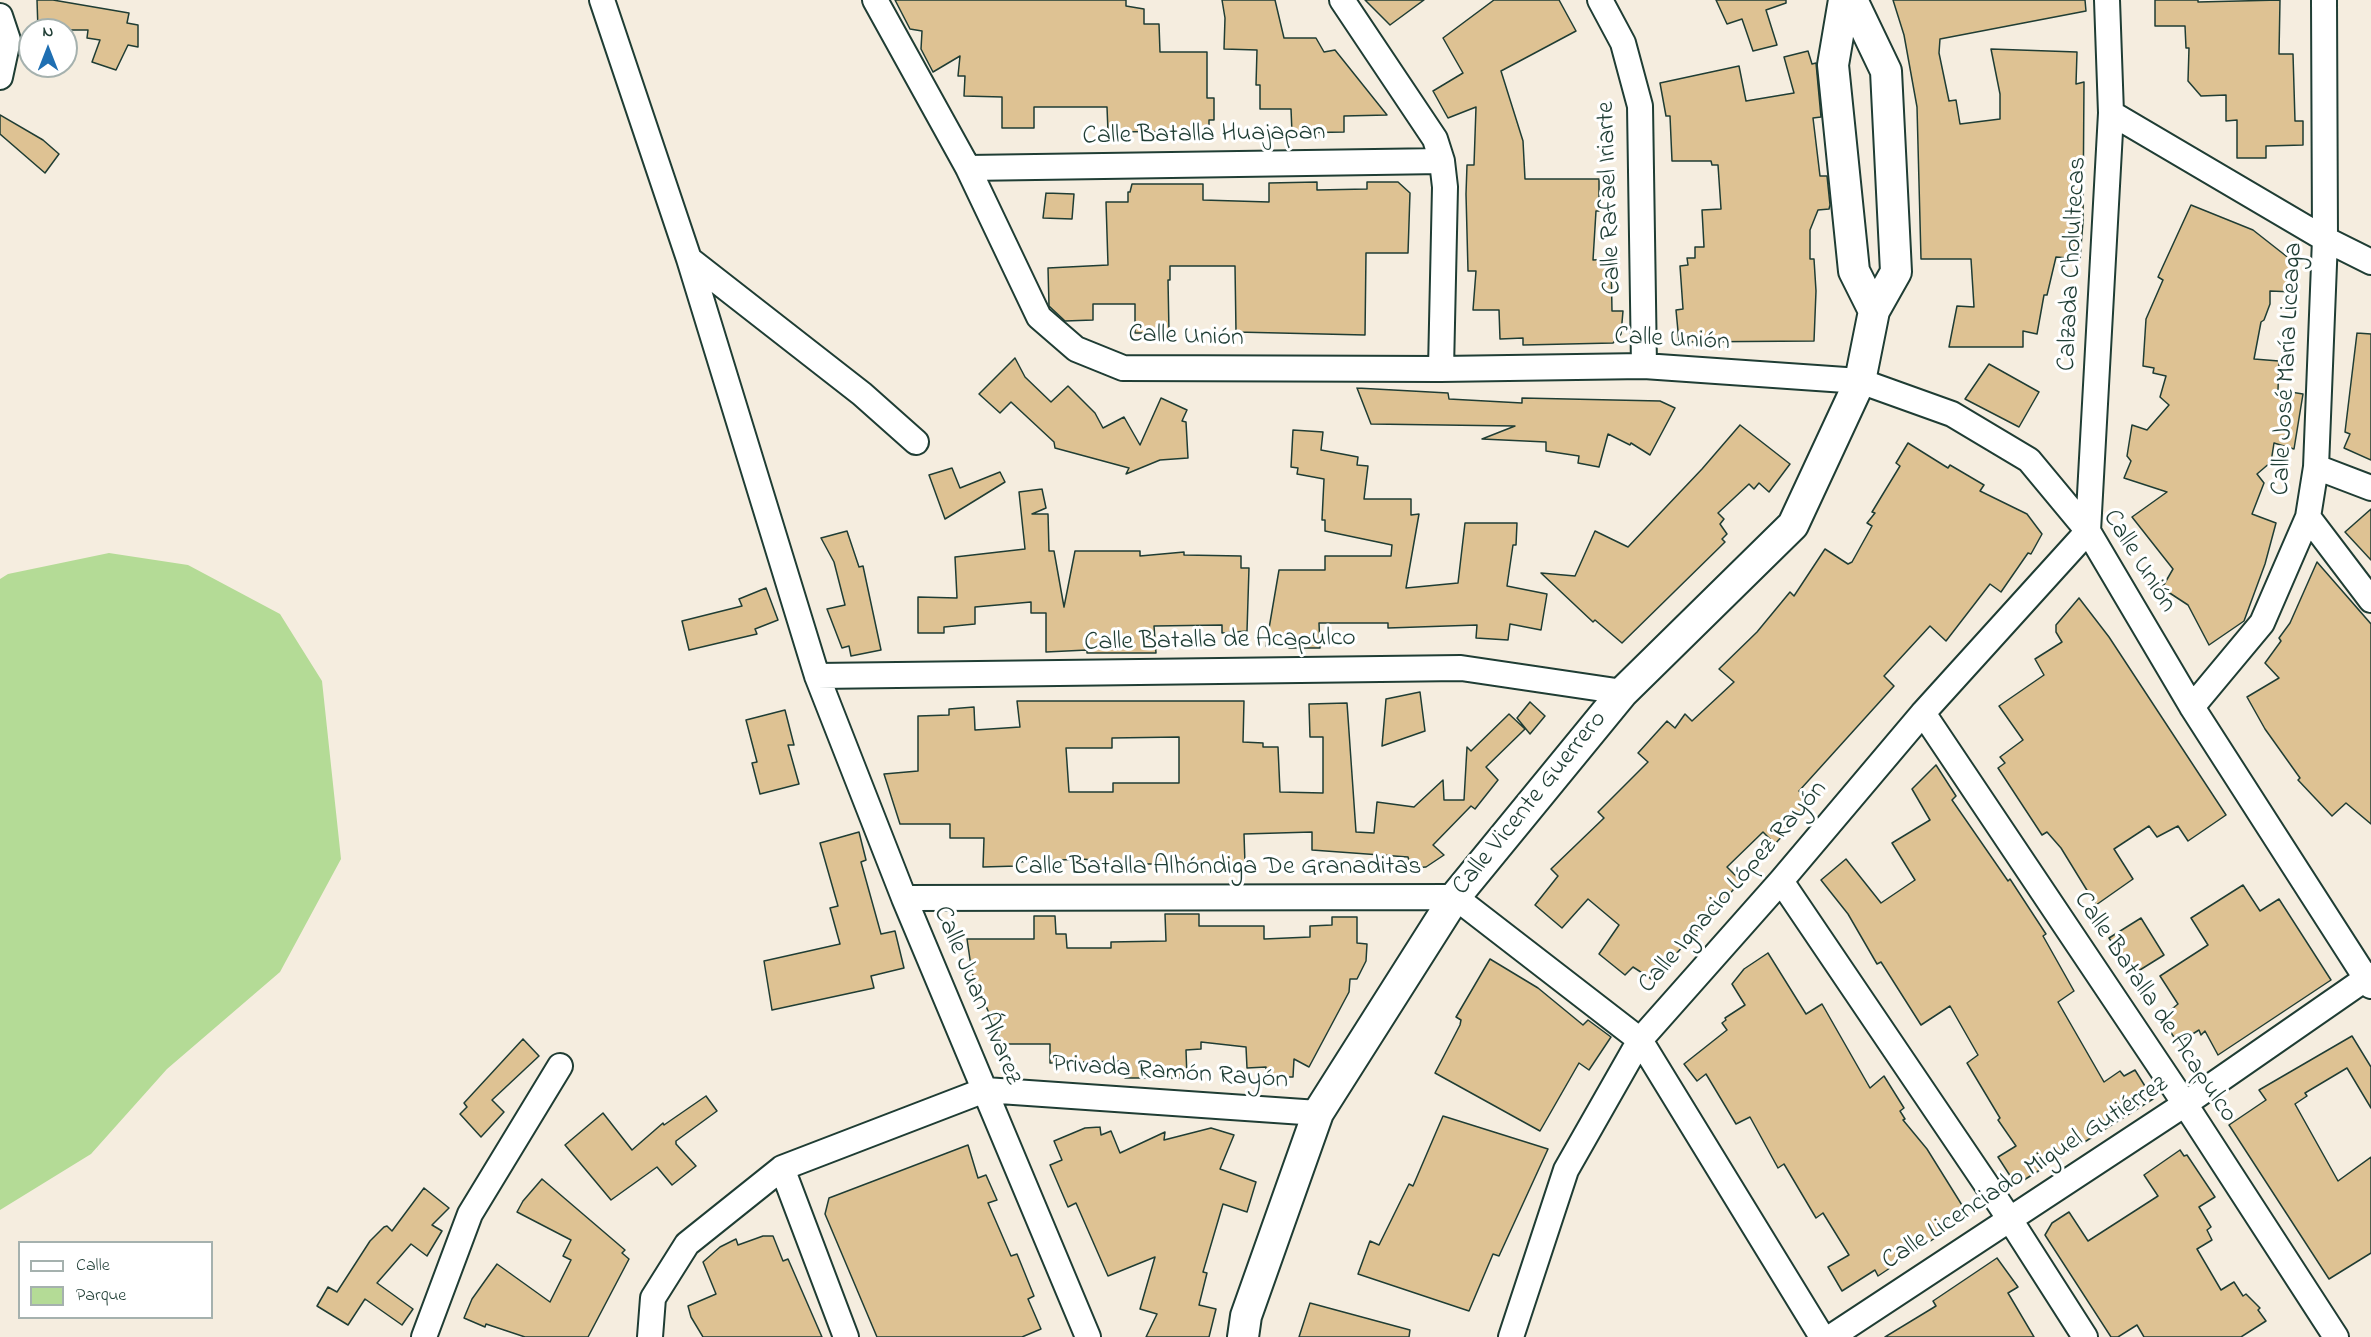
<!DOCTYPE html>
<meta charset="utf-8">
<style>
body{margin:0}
#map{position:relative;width:2371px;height:1337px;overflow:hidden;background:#f5eddf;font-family:"Indie Flower",sans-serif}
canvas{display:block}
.legend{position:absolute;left:18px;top:1241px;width:195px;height:78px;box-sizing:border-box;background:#fff;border:2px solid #a5b1ae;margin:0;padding:8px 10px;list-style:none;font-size:18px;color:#1f3d34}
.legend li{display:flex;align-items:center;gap:12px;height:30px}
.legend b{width:30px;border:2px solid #a5b1ae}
.north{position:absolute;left:18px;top:18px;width:60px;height:60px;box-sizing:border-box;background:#fff;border:2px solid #a5b1ae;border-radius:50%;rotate:0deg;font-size:16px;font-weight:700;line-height:24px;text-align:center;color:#1f3d34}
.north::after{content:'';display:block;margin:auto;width:21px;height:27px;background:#1f6fb2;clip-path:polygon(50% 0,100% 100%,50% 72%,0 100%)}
</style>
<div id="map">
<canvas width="2371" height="1337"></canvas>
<ul class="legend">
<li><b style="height:8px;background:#fff"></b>Calle</li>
<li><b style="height:16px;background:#b4db96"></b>Parque</li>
</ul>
<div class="north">N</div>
</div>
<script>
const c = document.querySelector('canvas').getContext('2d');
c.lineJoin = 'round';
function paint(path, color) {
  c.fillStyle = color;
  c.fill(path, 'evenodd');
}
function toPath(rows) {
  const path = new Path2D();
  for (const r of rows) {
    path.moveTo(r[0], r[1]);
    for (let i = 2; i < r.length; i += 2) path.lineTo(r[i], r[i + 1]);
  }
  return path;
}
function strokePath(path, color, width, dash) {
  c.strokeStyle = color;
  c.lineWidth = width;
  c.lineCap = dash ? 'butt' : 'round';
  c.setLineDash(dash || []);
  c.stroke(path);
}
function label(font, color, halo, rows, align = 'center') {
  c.font = font + ' "Indie Flower",sans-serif';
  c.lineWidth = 6;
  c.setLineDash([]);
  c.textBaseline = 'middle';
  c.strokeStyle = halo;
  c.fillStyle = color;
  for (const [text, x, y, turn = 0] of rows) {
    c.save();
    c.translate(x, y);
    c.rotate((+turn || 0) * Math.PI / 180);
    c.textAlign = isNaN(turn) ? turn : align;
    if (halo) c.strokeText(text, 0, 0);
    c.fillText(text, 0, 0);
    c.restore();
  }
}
paint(toPath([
 [109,553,188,565,280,614,322,681,341,859,280,972,167,1069,91,1154,0,1210,0,579,8,574]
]), '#b4db96');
const building = toPath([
 [37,0,53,0,129,13,127,23,138,25,138,47,128,45,116,70,92,62,100,40,87,38,88,30,38,30,37,0],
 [895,0,1126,0,1126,6,1144,9,1144,24,1159,24,1160,52,1207,52,1207,98,1214,98,1214,120,1209,120,1209,131,1108,132,1107,107,1034,107,1034,128,1002,128,1002,97,964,96,965,76,958,76,960,56,933,72,921,49,922,31,910,29,895,0],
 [1222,0,1275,0,1284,38,1316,38,1324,52,1335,50,1387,115,1344,116,1344,132,1292,133,1291,109,1260,109,1260,85,1256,85,1257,50,1224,49,1225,18,1222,0],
 [1365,0,1424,0,1390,25,1365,0],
 [1494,0,1559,0,1576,31,1501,71,1523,141,1525,179,1599,179,1599,211,1596,211,1593,260,1611,259,1612,311,1623,311,1621,334,1613,343,1523,345,1523,338,1500,339,1499,310,1473,310,1476,271,1468,271,1466,194,1467,165,1474,165,1476,107,1448,118,1433,91,1463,73,1443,38,1494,0],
 [1716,0,1786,0,1786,3,1766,10,1777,45,1753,51,1742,19,1727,24,1716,0],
 [1893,0,2085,0,2086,11,1940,39,1939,53,1949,101,1956,100,1960,124,2000,119,2000,94,1991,49,2077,52,2076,84,2084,82,2083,222,2080,259,2056,257,2047,295,2044,295,2037,334,2023,331,2023,347,1949,347,1957,306,1974,307,1971,259,1921,259,1917,107,1904,35,1893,0],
 [2155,0,2198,0,2198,2,2280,0,2279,54,2293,54,2295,121,2303,121,2303,145,2266,146,2266,158,2237,158,2237,120,2226,121,2226,95,2201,96,2188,81,2189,48,2186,48,2185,26,2155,26,2155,0],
 [1808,51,1812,64,1816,63,1821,117,1813,118,1820,176,1827,176,1830,205,1829,209,1818,210,1810,230,1810,259,1814,259,1816,291,1814,341,1679,342,1676,310,1683,309,1680,266,1688,265,1687,258,1695,258,1695,247,1704,247,1702,210,1721,209,1718,165,1712,165,1711,161,1672,161,1670,116,1666,116,1660,83,1739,66,1746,101,1794,93,1784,57,1808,51],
 [0,115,43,140,59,154,45,173,0,134,0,115],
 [1317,182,1317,190,1367,189,1367,182,1398,182,1410,193,1408,253,1366,253,1365,335,1236,332,1235,266,1170,266,1170,280,1168,280,1169,333,1135,333,1135,304,1093,304,1093,320,1065,321,1049,306,1048,268,1108,265,1106,202,1128,202,1128,192,1130,192,1132,184,1203,184,1203,200,1269,202,1269,183,1317,182],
 [1046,193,1074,194,1072,219,1043,218,1046,193],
 [2191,205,2253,230,2295,263,2294,292,2270,291,2270,304,2264,320,2261,322,2254,359,2279,361,2278,390,2303,394,2294,449,2274,443,2271,462,2257,474,2264,483,2252,514,2276,523,2265,564,2244,621,2209,645,2188,605,2162,588,2173,569,2132,517,2167,492,2124,478,2131,461,2127,456,2132,425,2147,430,2169,405,2160,397,2166,376,2153,373,2154,368,2143,366,2146,319,2163,280,2158,277,2191,205],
 [2357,333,2371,334,2371,460,2344,448,2350,434,2345,432,2357,333],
 [1015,358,1025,377,1051,402,1068,386,1095,413,1103,428,1124,417,1140,445,1161,398,1187,410,1182,421,1186,422,1188,458,1160,460,1126,474,1129,468,1055,448,1054,442,1011,402,1000,413,979,394,1015,358],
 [1989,364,2039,392,2019,427,1965,399,1989,364],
 [1357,388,1448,393,1449,399,1522,403,1522,398,1660,401,1675,408,1650,455,1631,443,1630,445,1608,434,1599,467,1578,463,1579,456,1546,451,1546,442,1482,439,1515,426,1371,424,1357,388],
 [1740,425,1790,464,1769,492,1759,483,1754,489,1749,484,1718,513,1724,519,1720,524,1727,534,1722,539,1725,542,1622,643,1595,620,1593,622,1541,573,1575,576,1595,531,1628,547,1702,469,1740,425],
 [1293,430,1323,432,1321,450,1358,457,1357,465,1368,466,1364,499,1411,499,1411,515,1419,514,1406,588,1458,583,1465,523,1517,523,1516,545,1513,545,1507,586,1547,594,1541,630,1510,624,1508,640,1476,638,1477,625,1388,628,1388,623,1319,623,1320,648,1289,648,1289,645,1266,646,1279,570,1325,570,1325,556,1391,556,1392,545,1325,531,1325,520,1322,520,1324,479,1297,474,1298,468,1291,467,1293,430],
 [1908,443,1948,468,1950,465,1984,485,1980,491,2027,514,2042,534,2031,554,2028,553,2001,592,1990,584,1946,641,1930,626,1884,676,1894,686,1799,791,1811,804,1775,844,1763,832,1727,867,1741,881,1653,980,1633,967,1625,975,1599,954,1619,925,1588,899,1562,928,1535,905,1558,876,1551,869,1604,818,1598,812,1648,762,1638,753,1667,721,1675,728,1685,714,1692,721,1734,682,1719,669,1757,632,1790,592,1794,596,1825,549,1848,564,1852,562,1872,526,1867,523,1875,513,1872,512,1900,466,1896,463,1908,443],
 [952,468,960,488,1000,472,1005,482,945,519,929,475,952,468],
 [1042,489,1046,508,1032,514,1048,514,1049,551,1054,551,1064,607,1075,551,1140,551,1140,556,1184,552,1184,555,1241,556,1241,568,1249,568,1247,631,1222,633,1222,625,1154,626,1156,653,1087,653,1087,650,1046,652,1046,613,1031,613,1031,602,975,607,975,624,944,627,944,633,918,633,918,597,957,598,955,557,1025,549,1019,492,1042,489],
 [2371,509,2371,560,2345,532,2371,509],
 [847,531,859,567,863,566,881,650,851,656,849,646,842,648,827,609,845,605,834,562,821,538,847,531],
 [2317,562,2371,624,2371,824,2346,803,2332,816,2298,780,2300,778,2265,729,2247,697,2279,678,2265,663,2281,641,2279,638,2290,623,2317,562],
 [766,588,778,620,755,629,757,634,689,650,682,621,742,606,739,599,766,588],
 [2079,598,2109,637,2226,815,2188,841,2178,826,2157,837,2149,826,2114,849,2133,879,2096,905,2061,848,2047,832,2042,835,1998,768,2005,763,2000,757,2023,740,1999,706,2044,675,2035,659,2062,642,2056,632,2056,625,2079,598],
 [1420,692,1425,731,1382,746,1386,699,1420,692],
 [1017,701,1244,701,1243,742,1263,743,1263,747,1278,747,1280,792,1323,793,1323,737,1310,737,1309,704,1347,703,1356,832,1374,833,1377,802,1414,807,1443,780,1444,800,1464,800,1467,747,1471,751,1509,714,1525,729,1486,767,1498,780,1475,809,1471,806,1433,845,1444,855,1426,867,1411,868,1408,857,1312,850,1312,832,1244,834,1245,864,1114,864,1114,862,1082,859,1017,862,1017,866,983,867,984,838,950,838,950,824,900,824,884,774,918,771,918,716,949,715,949,709,974,707,975,730,1020,727,1017,701],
 [1179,737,1179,783,1113,783,1113,792,1069,792,1066,748,1112,748,1112,738,1179,737],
 [1530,702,1545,716,1530,734,1517,718,1530,702],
 [785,710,794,745,788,745,799,784,760,794,752,763,757,762,746,720,785,710],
 [1936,765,1956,796,1952,800,2008,881,2010,879,2046,934,2043,936,2074,991,2058,1002,2104,1082,2120,1071,2124,1076,2135,1070,2153,1099,2016,1185,1998,1157,2016,1146,1998,1120,2000,1118,1967,1063,1978,1055,1950,1006,1921,1025,1881,962,1877,964,1848,914,1821,880,1846,859,1881,903,1915,880,1892,843,1930,820,1912,789,1936,765],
 [859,832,866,860,861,862,881,934,895,931,904,968,871,976,874,988,772,1010,764,961,840,944,830,908,838,906,820,843,859,832],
 [2243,885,2260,911,2279,899,2331,980,2218,1055,2205,1031,2201,1035,2199,1030,2178,1043,2161,1018,2178,1004,2160,976,2208,945,2191,918,2243,885],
 [1165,914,1199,914,1199,926,1264,926,1264,939,1310,937,1310,926,1332,925,1332,917,1357,917,1357,943,1367,944,1366,961,1357,979,1350,979,1349,992,1309,1067,1294,1059,1293,1077,1266,1077,1266,1067,1247,1068,1246,1047,1201,1042,1201,1049,1186,1050,1187,1078,1125,1078,1124,1061,1050,1063,1050,1044,1002,1044,972,973,967,939,1034,939,1034,916,1055,916,1056,934,1066,934,1067,948,1111,948,1111,942,1166,941,1165,914],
 [2141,918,2164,955,2135,973,2131,972,2109,938,2141,918],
 [1768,953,1806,1014,1822,1004,1870,1088,1884,1076,1904,1108,1900,1111,1905,1119,1903,1120,1927,1149,1965,1210,1944,1225,1947,1230,1878,1276,1875,1270,1842,1291,1828,1267,1849,1255,1823,1213,1816,1218,1784,1164,1778,1168,1750,1117,1736,1124,1706,1074,1697,1081,1684,1064,1727,1030,1722,1023,1726,1020,1725,1018,1745,1005,1732,984,1744,969,1768,953],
 [1490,959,1538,988,1583,1025,1588,1020,1611,1037,1589,1070,1579,1063,1540,1131,1435,1073,1460,1025,1461,1020,1456,1017,1490,959],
 [2352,1036,2371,1067,2371,1108,2347,1068,2305,1093,2307,1096,2295,1104,2338,1181,2371,1157,2371,1253,2329,1279,2229,1125,2266,1100,2259,1090,2352,1036],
 [523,1039,539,1056,492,1100,504,1112,481,1137,460,1114,467,1107,464,1103,523,1039],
 [706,1096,717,1111,676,1141,676,1144,696,1166,672,1185,657,1167,611,1200,565,1145,603,1113,632,1150,663,1123,664,1125,706,1096],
 [1443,1116,1548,1149,1499,1256,1493,1254,1469,1311,1358,1274,1370,1241,1379,1245,1409,1184,1413,1186,1443,1116],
 [1100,1127,1101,1135,1111,1131,1120,1153,1165,1132,1164,1140,1211,1128,1234,1135,1220,1169,1256,1182,1247,1212,1223,1204,1203,1272,1207,1273,1199,1305,1216,1309,1209,1337,1146,1337,1157,1314,1140,1309,1155,1257,1108,1276,1076,1203,1068,1207,1050,1165,1062,1160,1054,1141,1085,1128,1100,1127],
 [968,1145,978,1178,986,1175,997,1200,988,1203,1011,1256,1017,1254,1034,1296,1028,1299,1041,1329,1022,1337,877,1337,825,1214,829,1198,968,1145],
 [2180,1150,2184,1156,2187,1155,2215,1197,2199,1207,2211,1227,2207,1230,2212,1240,2197,1249,2221,1290,2234,1282,2243,1296,2246,1294,2260,1308,2258,1310,2266,1321,2241,1337,2144,1337,2137,1325,2118,1337,2111,1337,2045,1235,2052,1223,2069,1212,2088,1241,2158,1196,2144,1175,2180,1150],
 [542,1179,625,1250,622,1253,629,1259,588,1337,525,1337,486,1324,485,1327,464,1318,472,1299,497,1264,550,1302,571,1260,563,1256,571,1240,517,1212,523,1201,542,1179],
 [424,1188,449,1208,432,1225,442,1231,427,1256,411,1244,377,1283,413,1309,402,1325,365,1299,348,1325,317,1306,328,1287,337,1292,370,1241,384,1227,387,1226,392,1231,424,1188],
 [763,1236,773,1236,783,1261,788,1259,822,1337,703,1337,691,1317,688,1306,716,1294,703,1262,720,1247,736,1239,738,1245,763,1236],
 [1997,1258,2018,1287,2008,1293,2034,1337,1885,1337,1936,1306,1933,1301,1997,1258],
 [1310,1303,1410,1330,1409,1337,1299,1337,1310,1303]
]);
paint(building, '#dec293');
strokePath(building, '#1f3d34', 1.5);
const minor = toPath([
 [602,0,689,259,817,676,904,898,1088,1337],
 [875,0,968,168,1039,317,1076,349,1123,368,1441,369,1644,366,1860,381,1952,414,2029,460,2088,531,2192,707,2371,986],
 [1342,0,1435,139,1442,161,1445,187,1441,369],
 [1600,0,1623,43,1640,106,1644,366],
 [0,16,8,40,0,77],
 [2111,113,2325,239,2371,262],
 [968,168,1442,161],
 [689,259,862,394,916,442],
 [2316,467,2371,488],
 [2308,517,2371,600],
 [817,676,1461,668,1623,692],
 [2192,707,2262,623,2308,517,2316,467,2325,239,2324,0],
 [1923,713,2185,1104,2336,1337],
 [1781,881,2009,1218,2085,1337],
 [904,898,1455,897,1640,1040,1822,1337],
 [782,1168,846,1337],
 [424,1337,470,1214,560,1066],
 [650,1337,653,1298,687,1244,782,1168,985,1090,1318,1113],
 [1511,1337,1566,1170,1640,1040,1781,881,1923,713,2088,531,2111,113,2107,0],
 [1831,1337,2185,1104,2371,975]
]);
const tertiary = toPath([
 [1844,0,1833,65,1854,271,1874,311],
 [1243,1337,1246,1316,1318,1113,1455,897,1623,692,1793,525,1860,381,1874,311,1896,272,1886,71,1852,0]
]);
strokePath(minor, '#1f3d34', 28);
strokePath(tertiary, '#1f3d34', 34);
strokePath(minor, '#fff', 24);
strokePath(tertiary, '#fff', 30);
label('26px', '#1f3d34', '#fff', [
 ["Calle Batalla Huajapan",1204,136,-1],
 ["Calle Rafael Iriarte",1611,198,-92],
 ["Calzada Cholultecas",2074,264,-87],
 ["Calle Unión",1186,338,2],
 ["Calle Unión",1672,341,3],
 ["Calle José María Liceaga",2289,369,-87],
 ["Calle Unión",2138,562,58],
 ["Calle Batalla de Acapulco",1220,642,-1],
 ["Calle Vicente Guerrero",1531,804,-51],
 ["Calle Batalla Alhóndiga De Granaditas",1218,869],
 ["Calle Ignacio López Rayón",1734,888,-49],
 ["Calle Juan Álvarez",976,996,67],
 ["Calle Batalla de Acapulco",2154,1008,56],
 ["Privada Ramón Rayón",1170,1074,4],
 ["Calle Licenciado Miguel Gutiérrez",2026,1174,-33]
]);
</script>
